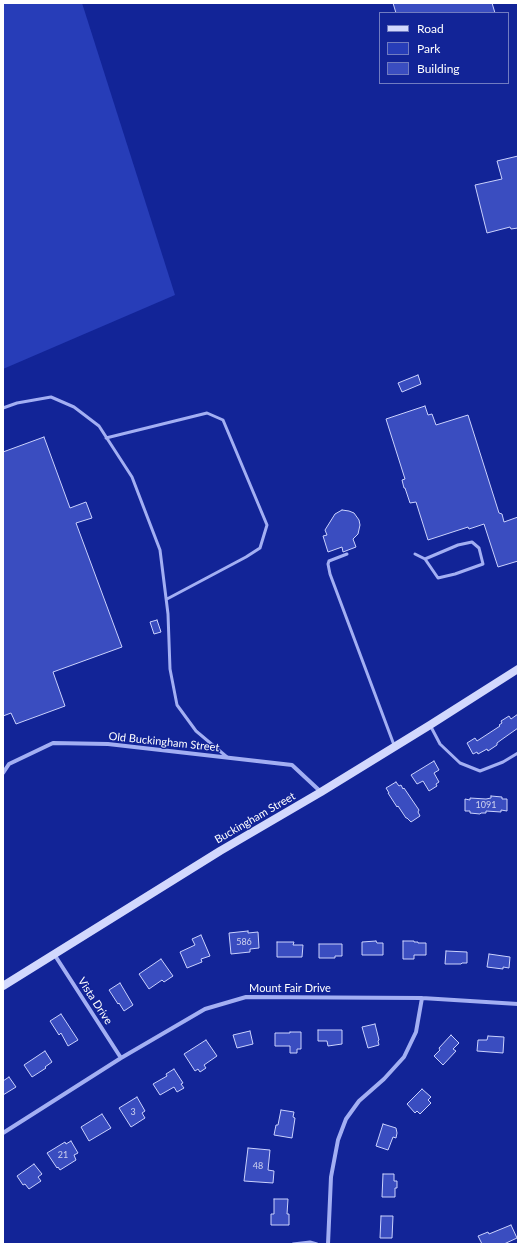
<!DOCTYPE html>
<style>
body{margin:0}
#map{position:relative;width:521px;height:1247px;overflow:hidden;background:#122497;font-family:Lato,sans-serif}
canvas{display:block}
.frame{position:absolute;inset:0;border:4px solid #fff;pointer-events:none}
.legend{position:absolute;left:379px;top:12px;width:130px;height:72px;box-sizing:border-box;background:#122497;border:1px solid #717cc1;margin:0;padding:5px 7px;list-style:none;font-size:12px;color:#fff}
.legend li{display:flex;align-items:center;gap:8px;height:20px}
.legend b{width:20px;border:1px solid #717cc1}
</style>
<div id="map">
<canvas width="521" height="1247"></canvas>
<div class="frame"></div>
<ul class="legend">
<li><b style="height:5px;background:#d2d8fd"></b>Road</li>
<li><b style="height:11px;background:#273db8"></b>Park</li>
<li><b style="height:11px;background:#3a4dc0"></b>Building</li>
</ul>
</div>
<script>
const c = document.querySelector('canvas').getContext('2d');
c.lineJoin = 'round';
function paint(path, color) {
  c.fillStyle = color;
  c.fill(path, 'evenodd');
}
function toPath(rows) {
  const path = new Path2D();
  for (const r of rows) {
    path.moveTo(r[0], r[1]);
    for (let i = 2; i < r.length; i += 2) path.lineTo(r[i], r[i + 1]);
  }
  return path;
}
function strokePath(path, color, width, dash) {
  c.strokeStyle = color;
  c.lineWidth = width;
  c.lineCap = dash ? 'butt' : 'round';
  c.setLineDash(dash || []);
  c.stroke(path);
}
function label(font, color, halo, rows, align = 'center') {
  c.font = font + ' Lato,sans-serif';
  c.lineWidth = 3;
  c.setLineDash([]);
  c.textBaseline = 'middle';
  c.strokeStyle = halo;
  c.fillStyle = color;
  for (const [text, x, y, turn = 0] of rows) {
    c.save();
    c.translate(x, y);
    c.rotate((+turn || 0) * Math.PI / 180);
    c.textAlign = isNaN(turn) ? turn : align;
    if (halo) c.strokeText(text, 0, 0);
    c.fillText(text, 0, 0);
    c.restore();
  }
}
paint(toPath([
 [3,3,82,3,175,295,3,369]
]), '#273db8');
const building = toPath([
 [393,3,492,3,495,13,396,13,393,3],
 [518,156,518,228,511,229,510,227,487,233,475,185,502,179,497,161,518,156],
 [418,375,421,384,402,392,398,383,418,375],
 [425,406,428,415,432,414,436,425,468,415,499,513,502,514,504,522,518,517,518,561,498,567,484,524,469,529,468,527,428,540,416,502,410,503,405,488,404,488,402,480,405,479,386,419,425,406],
 [44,437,70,508,86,502,92,518,76,523,122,647,53,672,65,706,16,724,11,713,3,716,3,452,44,437],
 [342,510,349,511,354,513,359,520,360,525,358,534,353,539,356,547,343,552,342,547,328,552,323,536,327,535,325,530,335,514,342,510],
 [157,620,161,632,154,634,150,622,157,620],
 [518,714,518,728,501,740,497,743,497,745,488,751,487,749,478,754,477,752,473,754,467,743,475,738,477,741,500,726,499,725,502,723,501,721,509,716,511,719,518,714],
 [434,761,439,770,434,773,439,782,436,784,437,786,429,791,423,781,417,784,411,775,434,761],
 [396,782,399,786,401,785,403,789,404,788,419,810,418,812,420,816,411,822,407,818,406,818,398,806,397,807,388,793,389,793,386,788,396,782],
 [491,796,502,797,502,799,507,799,507,811,501,810,501,812,486,811,486,813,481,813,480,814,470,813,470,811,465,811,465,799,470,800,470,798,486,799,491,798,491,796],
 [248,931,248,933,258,932,259,948,250,949,250,952,231,954,229,933,248,931],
 [201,935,210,956,201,959,202,962,187,968,180,952,195,945,192,939,201,935],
 [376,941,377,943,383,943,383,955,362,955,362,942,376,941],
 [403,941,414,941,414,942,418,942,418,943,426,943,426,955,414,955,414,959,403,959,403,941],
 [277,942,294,942,293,945,303,945,302,957,277,957,277,942],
 [319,944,342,944,342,956,335,956,335,958,319,958,319,944],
 [446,951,467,952,467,963,462,963,461,964,445,964,446,951],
 [489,954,510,957,509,968,503,967,503,969,487,967,489,954],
 [161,959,173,976,164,982,162,980,149,989,139,974,161,959],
 [120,983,133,1005,124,1011,119,1003,118,1004,109,990,120,983],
 [61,1014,78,1040,68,1046,61,1033,59,1035,50,1021,61,1014],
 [375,1024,379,1040,378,1041,379,1045,368,1048,362,1027,375,1024],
 [318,1030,342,1030,342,1044,328,1046,327,1041,318,1041,318,1030],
 [250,1031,253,1044,237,1048,233,1035,250,1031],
 [290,1032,301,1032,301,1049,297,1049,297,1053,290,1053,290,1046,275,1046,275,1033,290,1033,290,1032],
 [451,1035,459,1043,453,1049,456,1051,443,1065,434,1056,440,1050,439,1048,451,1035],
 [488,1036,504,1037,503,1053,477,1051,478,1040,487,1040,488,1036],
 [206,1040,217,1056,204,1065,206,1068,200,1072,198,1069,195,1071,184,1054,206,1040],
 [45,1051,52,1062,45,1067,46,1068,32,1077,24,1065,45,1051],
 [174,1069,183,1083,181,1084,184,1088,177,1092,174,1087,160,1095,153,1084,167,1076,166,1074,174,1069],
 [9,1077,16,1087,3,1095,3,1081,9,1077],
 [422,1089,431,1097,428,1100,431,1103,420,1114,417,1111,415,1113,407,1104,422,1089],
 [137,1097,145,1111,142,1113,145,1118,131,1127,119,1108,137,1097],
 [281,1110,294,1112,293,1117,295,1118,292,1138,274,1135,276,1125,278,1125,281,1110],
 [102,1114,111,1128,89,1141,81,1127,102,1114],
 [383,1124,396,1128,397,1133,396,1138,393,1137,388,1150,376,1146,383,1124],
 [71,1141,78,1153,74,1155,76,1160,60,1170,58,1167,57,1168,47,1153,65,1142,66,1144,71,1141],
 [248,1148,270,1150,268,1170,274,1171,273,1183,244,1181,248,1148],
 [34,1164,42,1174,38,1177,41,1181,29,1189,25,1184,23,1185,17,1176,34,1164],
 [383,1174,394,1174,394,1181,397,1181,397,1188,395,1188,395,1197,382,1197,383,1174],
 [274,1199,288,1199,287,1214,289,1214,289,1225,271,1225,271,1214,274,1214,274,1199],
 [381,1216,393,1216,392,1238,380,1238,381,1216],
 [511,1225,517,1238,504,1244,482,1244,478,1236,488,1232,489,1234,511,1225]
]);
paint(building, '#3a4dc0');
strokePath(building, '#cbd2fd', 1);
strokePath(toPath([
 [3,408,17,403,51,397,74,407,99,426,132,477,160,550,168,614,170,669,177,705,196,731,227,757],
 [106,438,207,413,223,420,267,525,260,548,246,557,167,599],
 [347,554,329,561,328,564,330,574,394,745],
 [415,554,425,559,458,545,472,542,479,548,483,564,455,574,438,578,425,559],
 [430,725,440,744,460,763,480,771,503,762,518,753],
 [293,1244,310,1242,317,1244]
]), '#a3aff3', 3);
strokePath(toPath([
 [3,773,9,764,53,743,108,744,292,765,321,792],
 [54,954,121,1058],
 [3,1133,121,1058,205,1009,246,997,422,998,518,1004],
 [328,1244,331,1177,338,1140,346,1119,359,1101,384,1079,404,1057,416,1032,422,998]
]), '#a3aff3', 4);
strokePath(toPath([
 [3,986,220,851,321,792,430,725,518,669]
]), '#d2d8fd', 8);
label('9px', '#ced2ef', null, [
 ["1091",486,805],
 ["586",244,942],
 ["3",133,1112],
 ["21",63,1155],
 ["48",258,1166]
]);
label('11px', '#fff', '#122497', [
 ["Old Buckingham Street",164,742,6],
 ["Buckingham Street",255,818,-30],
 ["Mount Fair Drive",290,988],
 ["Vista Drive",95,1001,57]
]);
</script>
